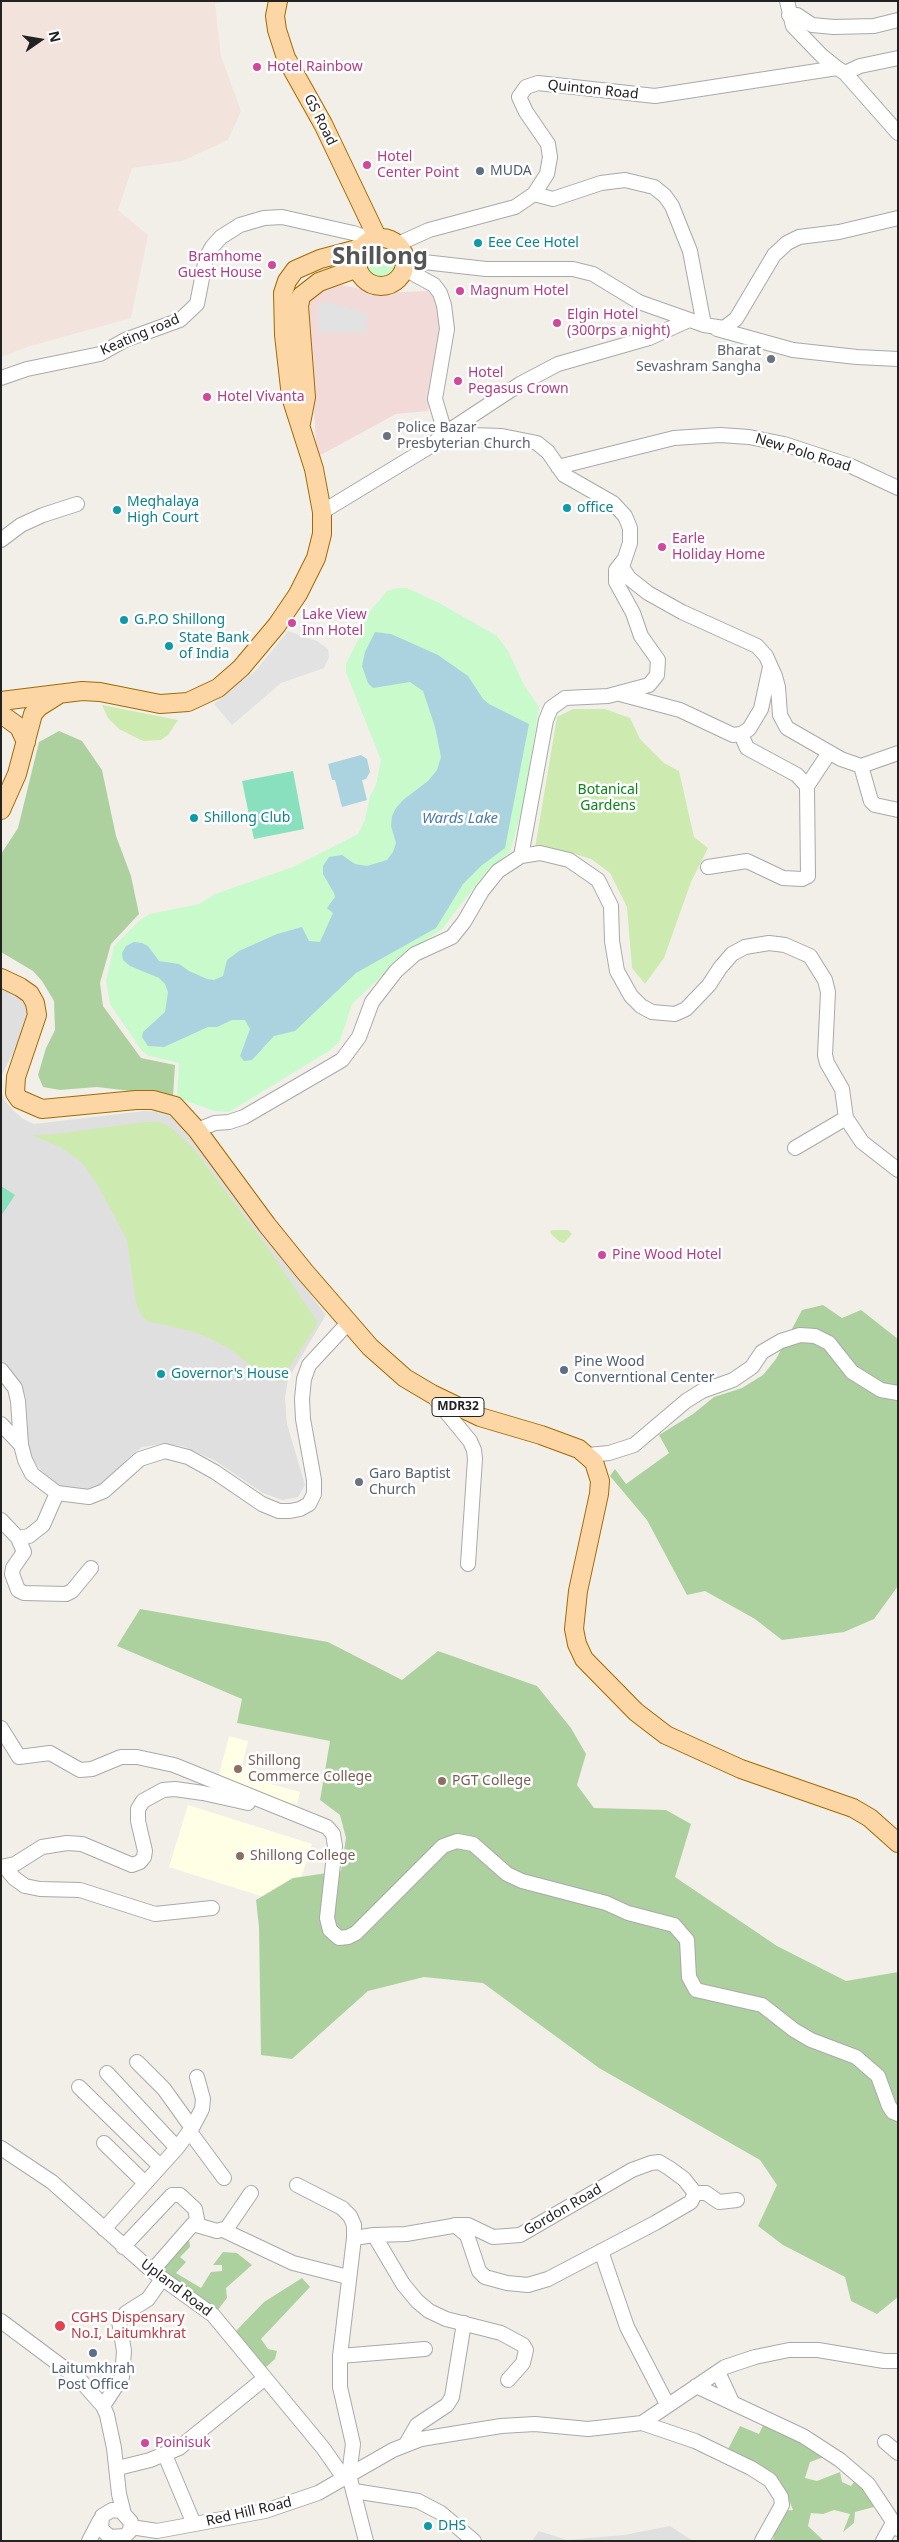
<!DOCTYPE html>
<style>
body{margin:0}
#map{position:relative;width:899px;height:2542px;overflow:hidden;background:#f2efe9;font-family:"Noto Sans",sans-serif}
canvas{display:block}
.frame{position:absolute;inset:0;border:2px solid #222;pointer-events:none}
.north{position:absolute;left:15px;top:15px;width:50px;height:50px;-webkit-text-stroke:4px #fff;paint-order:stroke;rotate:77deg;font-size:14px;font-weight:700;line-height:20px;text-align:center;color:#222}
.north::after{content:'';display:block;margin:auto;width:18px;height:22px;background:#222;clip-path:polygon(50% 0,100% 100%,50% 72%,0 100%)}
</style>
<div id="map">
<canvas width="899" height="2542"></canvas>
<div class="frame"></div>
<div class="north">N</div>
</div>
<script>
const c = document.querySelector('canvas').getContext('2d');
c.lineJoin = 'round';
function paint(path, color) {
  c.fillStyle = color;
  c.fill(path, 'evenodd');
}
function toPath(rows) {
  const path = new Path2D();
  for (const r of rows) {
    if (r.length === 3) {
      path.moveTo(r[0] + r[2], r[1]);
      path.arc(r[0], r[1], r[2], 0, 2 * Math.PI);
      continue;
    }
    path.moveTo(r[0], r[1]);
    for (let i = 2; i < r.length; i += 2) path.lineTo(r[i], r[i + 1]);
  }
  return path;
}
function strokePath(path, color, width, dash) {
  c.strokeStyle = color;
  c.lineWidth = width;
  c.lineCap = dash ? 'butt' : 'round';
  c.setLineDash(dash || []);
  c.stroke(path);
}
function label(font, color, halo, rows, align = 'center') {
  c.font = font + ' "Noto Sans",sans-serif';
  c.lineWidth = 5;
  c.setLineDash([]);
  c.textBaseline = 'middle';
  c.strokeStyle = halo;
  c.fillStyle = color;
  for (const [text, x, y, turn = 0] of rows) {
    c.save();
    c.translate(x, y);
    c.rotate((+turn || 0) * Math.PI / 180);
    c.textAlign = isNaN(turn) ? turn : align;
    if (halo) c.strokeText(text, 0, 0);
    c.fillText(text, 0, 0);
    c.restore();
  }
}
paint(toPath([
 [1,987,27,1002,33,1012,1,1077],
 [1,1091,5,1101,14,1111,23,1119,34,1124,144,1111,158,1111,169,1115,193,1138,326,1315,288,1379,285,1398,287,1424,305,1485,298,1497,282,1500,263,1493,214,1460,183,1446,162,1444,142,1447,128,1458,103,1485,89,1492,57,1488,29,1456,26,1396,16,1378,1,1362],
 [670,2526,693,2541,532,2541,539,2531,567,2540,624,2535]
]), '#e0dfdf');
paint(toPath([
 [342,285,380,293,428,291,435,297,440,314,440,335,428,411,396,414,317,457,307,307,308,300,315,291]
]), '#f2dad9');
paint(toPath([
 [229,1736,248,1741,242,1765,269,1773,267,1783,300,1792,297,1805,217,1782],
 [188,1805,312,1844,292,1906,169,1867]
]), '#ffffe5');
paint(toPath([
 [1,1,225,1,215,4,221,56,241,111,228,140,182,161,132,168,118,210,148,235,131,318,27,347,1,357]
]), '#f3e3dd');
paint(toPath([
 [102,705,178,720,168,735,161,740,143,741,119,729,108,718],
 [573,709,605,709,630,718,640,739,664,763,679,771,694,837,708,848,691,882,664,958,645,984,632,968,627,907,610,873,591,859,565,851,535,848,557,717],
 [145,1122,159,1122,169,1126,193,1148,268,1248,318,1323,279,1383,255,1369,230,1349,209,1338,191,1331,147,1321,141,1315,136,1303,127,1240,97,1184,82,1163,62,1148,32,1135,55,1134],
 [553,1230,568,1230,572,1234,564,1243,560,1242,551,1234,550,1231]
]), '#cdebb0');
paint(toPath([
 [59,731,82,741,102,770,116,836,131,876,139,914,111,944,100,983,103,1006,141,1058,175,1065,173,1096,97,1087,60,1090,43,1087,38,1075,46,1048,55,1030,54,1001,42,981,33,971,1,952,1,854,18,828,39,742],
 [823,1305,842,1318,861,1310,898,1339,898,1586,874,1619,844,1632,782,1640,755,1619,705,1591,687,1595,647,1520,610,1476,615,1469,626,1484,669,1453,659,1435,693,1414,714,1397,742,1388,763,1375,776,1359,802,1310],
 [140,1609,328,1642,402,1680,438,1651,537,1686,571,1728,586,1754,577,1785,594,1808,666,1810,691,1824,675,1877,777,1946,846,1981,898,1972,898,2297,877,2314,851,2301,845,2277,783,2245,758,2226,777,2185,760,2160,599,2068,483,1983,424,1977,368,1991,292,2059,261,2055,259,1927,256,1900,293,1878,341,1871,346,1838,340,1815,320,1800,330,1741,237,1723,242,1699,117,1646],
 [189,2239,190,2247,180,2257,186,2262,176,2273,201,2288,211,2272,222,2271,222,2265,213,2265,223,2252,237,2253,252,2265,226,2288,227,2298,217,2311,167,2279,163,2270],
 [302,2278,310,2287,261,2339,268,2349,277,2351,275,2359,264,2369,248,2351,236,2331,264,2302],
 [765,2421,824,2457,810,2462,805,2478,817,2481,840,2472,842,2482,851,2486,858,2476,874,2507,855,2512,854,2523,843,2532,850,2514,834,2510,823,2514,811,2513,808,2526,824,2541,773,2541,776,2522,780,2511,793,2510,789,2500,771,2477,727,2451,740,2426,759,2434]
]), '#add19e');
paint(toPath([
 [382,262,17],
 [398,588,407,588,441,604,497,636,508,651,523,683,539,707,523,805,510,852,489,868,442,929,406,953,352,1004,340,1041,329,1051,229,1112,215,1111,177,1098,179,1063,149,1056,142,1051,110,1004,106,981,114,946,139,921,150,914,199,904,215,894,293,867,358,834,365,820,370,796,376,785,381,760,346,672,346,664,362,632,365,617,387,591]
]), '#c8facc');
paint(toPath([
 [293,771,304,829,254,839,242,781],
 [1,1186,15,1195,1,1216]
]), '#88e0be');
paint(toPath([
 [328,302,368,314,365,333,318,332,318,305],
 [288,631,317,641,328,649,329,657,324,668,281,683,232,725,214,704,256,670]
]), '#e2e2e2');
paint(toPath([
 [375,632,391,634,438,655,468,676,483,699,489,704,529,724,505,848,481,866,463,884,436,928,356,973,295,1031,274,1036,252,1060,244,1061,240,1056,250,1029,245,1020,232,1020,217,1027,208,1027,164,1047,148,1046,142,1037,143,1032,165,1012,168,992,165,984,159,978,130,966,123,960,122,953,126,946,134,942,142,943,148,946,159,961,179,964,189,971,207,979,214,980,223,976,227,960,239,951,277,934,302,927,309,941,320,942,333,913,327,908,335,897,334,893,323,874,323,866,329,857,342,855,355,864,367,866,387,860,393,852,396,843,391,826,392,816,396,808,403,800,428,781,437,770,441,757,435,727,423,691,410,682,373,688,368,683,362,666,365,652],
 [361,755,367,759,370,772,366,779,362,780,367,800,342,807,335,780,332,780,328,764]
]), '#aad3df');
const minor = toPath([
 [787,1,793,26,822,56,837,68],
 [789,15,797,15,812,25,834,27,874,26,898,20],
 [845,73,860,66,898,58],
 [534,194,553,199,601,183,625,180,654,187,665,196,672,206,690,251,704,325],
 [398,244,429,230,515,207,534,194,547,174,550,157,548,144,526,112,519,97,526,87,538,83,655,96,837,68,845,73,898,133],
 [406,260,486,269,573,269,593,274,639,302,704,325,724,328,736,319,774,255,787,243,799,237,839,232,898,218],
 [405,269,434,285,440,293,444,305,447,329,435,399,446,436,450,438,471,435,502,436,537,443,548,452,564,475,613,503,625,516,630,528,630,543,622,567,629,578,648,593,682,612,757,646,766,656,775,676,778,687,780,715,787,728,841,759,861,766,871,801,875,805,898,810],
 [717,329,793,350,857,357,898,359],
 [1,378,27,369,100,354,125,340,180,320,197,304,206,258,212,247,221,237,240,225,264,218,282,217,353,233,371,239],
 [558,467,674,438,720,435,749,437,784,444,851,466,898,488],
 [322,512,429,447,444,434,520,384,558,364,649,338,689,320],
 [1,540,21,525,43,515,77,504],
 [620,694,680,710,733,735,741,734,749,729,761,709,770,667],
 [861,766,898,753],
 [807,786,829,753],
 [521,856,546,720,551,708,565,698,608,696,649,685,657,675,658,660,641,636,633,613,616,582,616,570,623,561],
 [708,867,747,861,783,878,802,879,808,876,807,786,797,775,747,748,741,734],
 [197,1130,215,1123,229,1122,244,1117,342,1060,359,1037,372,1002,396,971,415,954,452,937,464,922,482,891,498,871,521,856,540,853,569,860,598,880,611,906,612,941,617,971,631,996,641,1006,652,1012,675,1014,686,1009,709,985,720,968,732,954,745,947,769,943,785,945,810,956,825,980,828,992,825,1055,827,1063,842,1089,846,1118,862,1142,898,1170],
 [795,1148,846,1118],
 [1,1370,15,1388,18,1401,21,1445,25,1460,32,1474,57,1493,89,1497,104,1491,140,1459,165,1451,188,1457,215,1472,262,1504,279,1511,290,1511,300,1509,309,1504,314,1494,314,1480,303,1419,302,1399,304,1379,309,1365,348,1323],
 [433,1396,470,1441,474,1450,475,1459,468,1564],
 [1,1424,21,1445],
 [588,1455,609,1453,634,1445,686,1401,702,1391,733,1380,752,1367,762,1352,781,1341,800,1335,815,1336,829,1343,852,1372,881,1390,898,1393],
 [1,1520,18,1538,29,1536,43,1525,57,1493],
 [18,1538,24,1552,13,1568,12,1574,18,1590,24,1593,66,1594,72,1591,91,1568],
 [1,1728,19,1757,50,1753,80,1770,92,1769,121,1757,137,1757,174,1765,327,1827,333,1834,335,1846,327,1918,330,1930,339,1938,348,1937,356,1933,443,1846,457,1841,473,1844,507,1874,522,1881,606,1903,628,1913,674,1925,687,1940,689,1977,696,1990,762,2005,794,2030,811,2040,856,2057,878,2076,889,2106,893,2112,898,2114],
 [1,1867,15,1864,42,1847,67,1843,82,1844,132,1865,140,1862,144,1857,145,1851,138,1821,138,1809,143,1801,163,1790,175,1789,203,1793,248,1803],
 [5,1867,14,1878,25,1886,40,1889,80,1890,155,1914,212,1908],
 [137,2062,164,2089,192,2128],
 [107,2073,177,2148],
 [79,2087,160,2166],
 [190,2132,224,2178],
 [104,2143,145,2183],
 [1,2148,52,2182,152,2271,213,2315,323,2448,344,2478],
 [297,2185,342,2208,350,2216,354,2225,354,2238],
 [695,2193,706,2193,719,2202,737,2200],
 [104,2229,177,2148,192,2128,202,2109,203,2099,197,2077],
 [223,2230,293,2263,348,2277],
 [374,2235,403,2284,417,2301,429,2311,446,2319,501,2333,523,2345,526,2350,523,2363,508,2380],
 [123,2247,172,2195,180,2195,195,2209,198,2224],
 [601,2251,627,2327,667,2404],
 [152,2271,193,2224,217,2231,227,2228,251,2193],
 [1,2321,80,2380,103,2406,107,2415,114,2448,119,2494,124,2514],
 [340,2356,425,2349],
 [718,2372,732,2402],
 [696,2386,803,2436,840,2460,868,2484,898,2529],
 [103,2406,122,2377,124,2351,119,2321,126,2313,148,2299,162,2279],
 [642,2423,695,2441,751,2468,770,2480,781,2497,782,2505,762,2541],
 [885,2442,898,2453],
 [406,2444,417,2425,447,2405,452,2397,464,2323],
 [165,2455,194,2524],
 [118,2468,150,2460,179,2448,265,2378],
 [354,2491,418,2501,441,2513,474,2541],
 [112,2510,121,2511,131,2522,130,2531,125,2536,110,2537,101,2529,102,2516,112,2510],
 [131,2527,157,2531,265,2511,318,2493,393,2450,421,2439,501,2426,535,2424,588,2429,642,2423,725,2367,755,2357,789,2350,818,2350,884,2361,898,2361],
 [89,2541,100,2520],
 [366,2541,349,2475,353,2444,340,2387,340,2356,354,2238,374,2235,406,2234,458,2225,468,2225,493,2237,520,2235,632,2170,651,2163,659,2162,669,2168,684,2179,695,2193,691,2202,655,2223,548,2279,528,2285,507,2283,485,2277,479,2271,467,2235,455,2225],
 [883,2541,893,2523,898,2522]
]);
const major = toPath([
 [278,1,275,16,277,30,286,58,323,124,377,237],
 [381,262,24],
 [301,423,306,397,299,306,301,296,319,282,358,268],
 [1,701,82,691,100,692,160,704,188,702,218,688,241,668,277,625,298,594,316,558,322,534,322,512,314,469,291,397,284,335,283,293,287,281,295,270,320,259,361,248],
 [1,714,19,727,26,742],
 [1,810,17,774,33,714,39,707,58,695],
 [1,978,20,987,30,994,35,1003,37,1015,16,1077,15,1093,19,1099,42,1109,136,1100,153,1100,175,1106,197,1130,267,1225,305,1272,370,1347,405,1378,432,1394,480,1417,541,1435,579,1449,594,1462,600,1481,599,1494,578,1591,574,1629,577,1644,584,1659,636,1712,666,1735,741,1769,853,1808,870,1818,898,1843]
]);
strokePath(minor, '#a9a9a9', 16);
strokePath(major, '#a06b00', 20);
strokePath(minor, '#fff', 14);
strokePath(major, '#fcd6a4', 18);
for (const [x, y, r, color] of [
 [257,67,5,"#d1479c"],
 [367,165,5,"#d1479c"],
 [480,171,5,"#5c6f8a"],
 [478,243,5,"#0f9aa8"],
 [272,265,5,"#d1479c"],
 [460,291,5,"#d1479c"],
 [557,323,5,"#d1479c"],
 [771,359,5,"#6b7280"],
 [458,381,5,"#d1479c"],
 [207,397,5,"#d1479c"],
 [387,436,5,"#6b7280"],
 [567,508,5,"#0f9aa8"],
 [117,510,5,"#0f9aa8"],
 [662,547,5,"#d1479c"],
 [124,620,5,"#0f9aa8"],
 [292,623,5,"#d1479c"],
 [169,646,5,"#0f9aa8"],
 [194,818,5,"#0f9aa8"],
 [602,1255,5,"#d1479c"],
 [564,1370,5,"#5c6f8a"],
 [161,1374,5,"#0f9aa8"],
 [359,1482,5,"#6b7280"],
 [238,1769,5,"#8d6e63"],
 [442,1781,5,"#8d6e63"],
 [240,1856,5,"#8d6e63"],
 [60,2326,6,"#e0444e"],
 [93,2353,5,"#5c6f8a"],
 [145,2443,5,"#d1479c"],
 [428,2526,5,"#0f9aa8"]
]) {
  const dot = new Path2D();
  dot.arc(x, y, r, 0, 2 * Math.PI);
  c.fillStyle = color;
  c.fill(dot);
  strokePath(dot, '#fff', 2);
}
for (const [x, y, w] of [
 [458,1407,52]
]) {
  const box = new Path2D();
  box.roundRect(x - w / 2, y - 9.5, w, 19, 4);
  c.fillStyle = '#fff';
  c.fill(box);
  strokePath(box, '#222', 1);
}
label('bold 12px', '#222', null, [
 ["MDR32",458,1407]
]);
label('14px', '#b23c85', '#fff', [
 ["Hotel Rainbow",267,67],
 ["Hotel",377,157],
 ["Center Point",377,173],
 ["Bramhome",262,257,"right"],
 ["Guest House",262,273,"right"],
 ["Magnum Hotel",470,291],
 ["Elgin Hotel",567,315],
 ["(300rps a night)",567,331],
 ["Hotel",468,373],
 ["Pegasus Crown",468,389],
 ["Hotel Vivanta",217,397],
 ["Earle",672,539],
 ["Holiday Home",672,555],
 ["Lake View",302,615],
 ["Inn Hotel",302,631],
 ["Pine Wood Hotel",612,1255],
 ["Poinisuk",155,2443]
], 'left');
label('14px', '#222', '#fff', [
 ["Quinton Road",593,90,6],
 ["GS Road",320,120,63],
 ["Keating road",140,335,-23],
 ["New Polo Road",803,453,17],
 ["Gordon Road",563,2210,-30],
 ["Upland Road",176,2288,37],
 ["Red Hill Road",249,2512,-13]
]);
label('14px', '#4e5e75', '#fff', [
 ["MUDA",490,171],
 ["Pine Wood",574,1362],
 ["Converntional Center",574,1378],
 ["Laitumkhrah",93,2369,"center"],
 ["Post Office",93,2385,"center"]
], 'left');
label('14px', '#0d838f', '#fff', [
 ["Eee Cee Hotel",488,243],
 ["Meghalaya",127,502],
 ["High Court",127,518],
 ["office",577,508],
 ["G.P.O Shillong",134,620],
 ["State Bank",179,638],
 ["of India",179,654],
 ["Shillong Club",204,818],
 ["Governor's House",171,1374],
 ["DHS",438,2526]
], 'left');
label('14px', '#5b616d', '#fff', [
 ["Bharat",761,351,"right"],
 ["Sevashram Sangha",761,367,"right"],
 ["Police Bazar",397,428],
 ["Presbyterian Church",397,444],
 ["Garo Baptist",369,1474],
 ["Church",369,1490]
], 'left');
label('14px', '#0c8416', '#fff', [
 ["Botanical",608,790],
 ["Gardens",608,806]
]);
label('14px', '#785e54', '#fff', [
 ["Shillong",248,1761],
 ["Commerce College",248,1777],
 ["PGT College",452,1781],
 ["Shillong College",250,1856]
], 'left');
label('14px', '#be3a42', '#fff', [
 ["CGHS Dispensary",71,2318],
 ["No.I, Laitumkhrat",71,2334]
], 'left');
label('italic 15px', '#4a7aab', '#fff', [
 ["Wards Lake",460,819]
]);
label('bold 24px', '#555', '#fff', [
 ["Shillong",380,257]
]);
</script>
